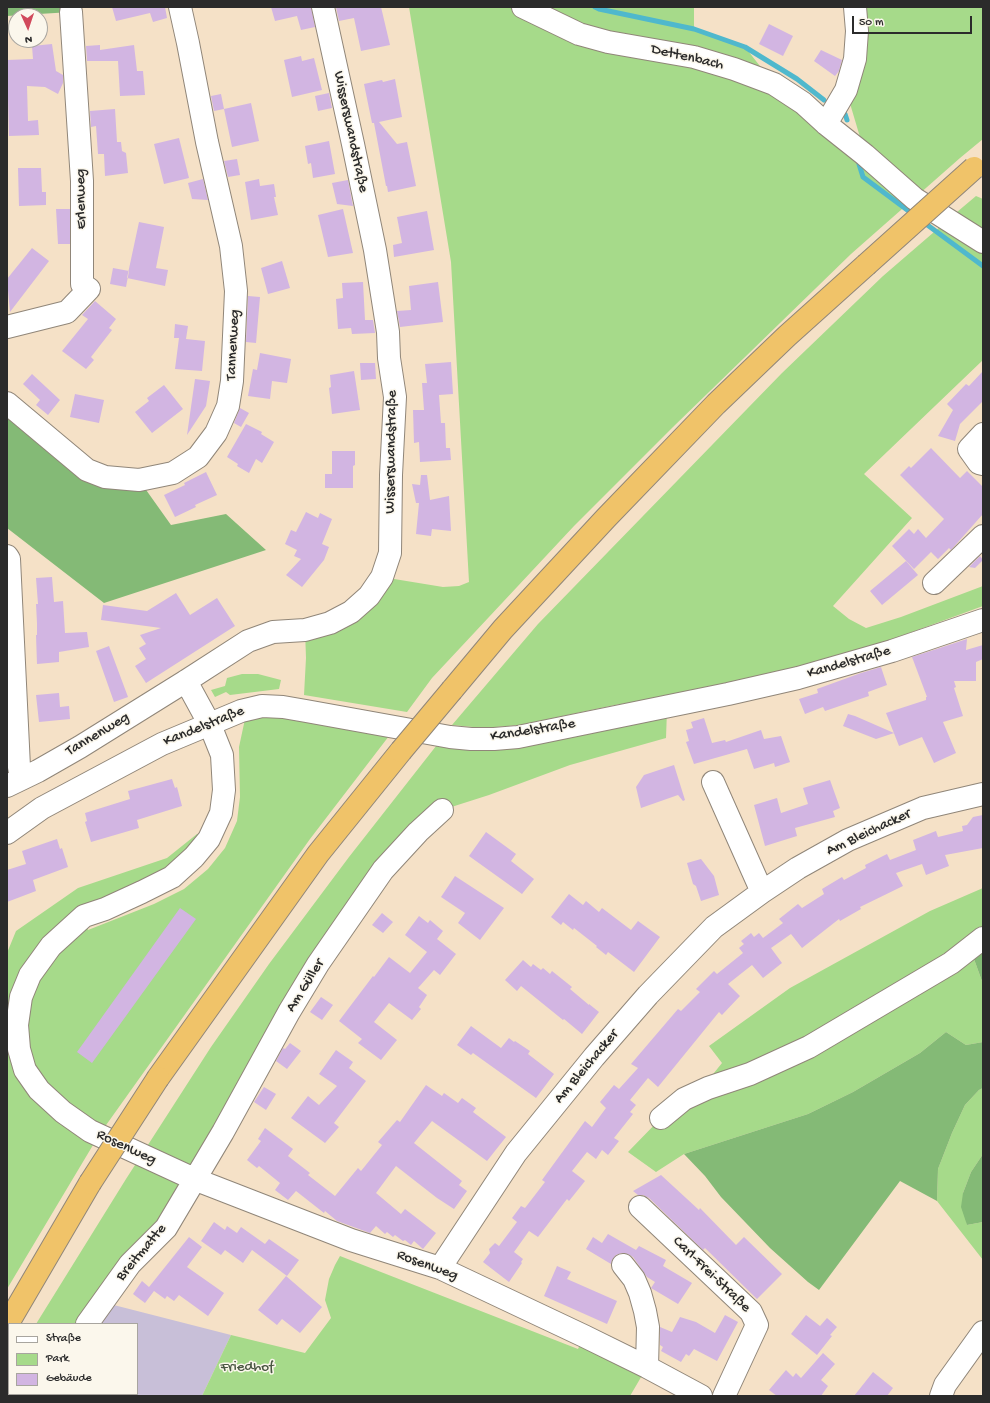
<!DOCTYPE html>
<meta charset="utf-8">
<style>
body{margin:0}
#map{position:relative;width:990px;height:1403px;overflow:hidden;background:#f5e1c7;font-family:"Gochi Hand",sans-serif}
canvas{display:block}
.frame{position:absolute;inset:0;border:8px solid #2b2b2b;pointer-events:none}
.legend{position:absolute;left:8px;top:1323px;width:130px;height:72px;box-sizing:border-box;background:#fbf7ec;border:1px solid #a8a59f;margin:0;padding:5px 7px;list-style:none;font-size:12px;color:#2b2b2b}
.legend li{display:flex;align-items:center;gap:8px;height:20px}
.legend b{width:20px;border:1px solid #a8a59f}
.north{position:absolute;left:8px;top:8px;width:40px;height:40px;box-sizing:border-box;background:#fbf7ec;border:1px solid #a8a59f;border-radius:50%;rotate:177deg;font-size:11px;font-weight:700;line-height:16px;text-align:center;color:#2b2b2b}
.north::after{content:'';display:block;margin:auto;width:14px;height:18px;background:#d1495b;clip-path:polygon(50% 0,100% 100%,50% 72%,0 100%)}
.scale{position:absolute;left:852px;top:16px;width:120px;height:18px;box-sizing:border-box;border:2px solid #2b2b2b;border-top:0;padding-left:5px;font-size:12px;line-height:14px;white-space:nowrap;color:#2b2b2b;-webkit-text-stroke:3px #fbf7ec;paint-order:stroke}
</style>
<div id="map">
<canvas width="990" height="1403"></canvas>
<div class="frame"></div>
<ul class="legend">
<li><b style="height:5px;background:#fff"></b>Straße</li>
<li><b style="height:11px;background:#a6da8a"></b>Park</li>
<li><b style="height:11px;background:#d2b5e2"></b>Gebäude</li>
</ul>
<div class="north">N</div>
<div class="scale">50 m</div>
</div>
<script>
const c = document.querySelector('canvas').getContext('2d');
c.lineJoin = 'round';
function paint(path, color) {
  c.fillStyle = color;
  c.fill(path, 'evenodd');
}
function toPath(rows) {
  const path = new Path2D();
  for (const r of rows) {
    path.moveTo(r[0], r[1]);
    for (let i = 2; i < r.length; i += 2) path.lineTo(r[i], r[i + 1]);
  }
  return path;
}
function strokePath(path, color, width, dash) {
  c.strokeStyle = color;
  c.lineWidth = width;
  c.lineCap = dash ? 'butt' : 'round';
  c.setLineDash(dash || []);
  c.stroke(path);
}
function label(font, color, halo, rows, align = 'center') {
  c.font = font + ' "Gochi Hand",sans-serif';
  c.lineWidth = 3;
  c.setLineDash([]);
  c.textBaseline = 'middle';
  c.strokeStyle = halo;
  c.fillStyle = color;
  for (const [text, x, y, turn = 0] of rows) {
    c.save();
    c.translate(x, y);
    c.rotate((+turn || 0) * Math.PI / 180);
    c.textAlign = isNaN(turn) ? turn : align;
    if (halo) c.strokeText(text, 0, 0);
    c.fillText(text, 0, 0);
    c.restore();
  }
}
paint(toPath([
 [102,1302,231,1335,202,1396,37,1396,38,1394,137,1394,137,1324,87,1324]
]), '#c8bfd8');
paint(toPath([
 [409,7,694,7,694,29,745,47,774,84,865,154,846,90,855,7,983,7,983,139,960,158,851,254,673,427,574,526,432,678,407,712,304,695,306,658,305,630,382,577,443,587,459,586,469,582,451,262],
 [976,196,983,199,983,230,957,212],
 [941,226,970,243,983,253,983,360,864,474,912,518,833,606,849,619,866,628,901,617,983,586,983,606,882,643,794,670,660,698,615,705,520,725,496,727,473,727,452,725,538,624,782,373,883,276],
 [242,674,258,674,281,680,279,689,230,695,226,692,215,697,211,690,225,686,227,678],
 [667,710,666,738,570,765,489,795,442,810,383,870,223,1132,87,1324,36,1324,126,1179,211,1047,269,964,349,857,440,741],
 [266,714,389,736,310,839,99,1135,7,1289,7,953,16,931,78,888,167,858,197,834,203,836,177,864,84,916,88,930,154,904,184,889,208,869,225,848,237,821,240,797,239,747,245,719],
 [983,888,983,938,970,948,983,984,983,1042,966,1045,946,1032,920,1053,853,1092,808,1114,684,1154,656,1172,628,1152,661,1118,697,1094,722,1063,709,1046,790,988,930,911],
 [983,1088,983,1154,971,1172,963,1193,967,1225,983,1222,983,1260,937,1201,938,1169,952,1133,965,1105,979,1090],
 [340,1256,578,1349,584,1336,647,1367,630,1396,202,1396,231,1335,305,1353,331,1318,325,1300,329,1279,335,1265],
 [9,1367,9,1394,38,1394,37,1396,7,1396,7,1371]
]), '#a6da8a');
paint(toPath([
 [7,7,69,7,71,12,7,16],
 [7,404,64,450,139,480,171,525,226,514,266,550,104,603,7,528],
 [983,938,983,984,970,948],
 [946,1032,966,1045,983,1042,983,1088,979,1090,965,1105,952,1133,938,1169,937,1201,900,1181,819,1290,808,1282,770,1248,721,1197,705,1176,684,1154,808,1114,853,1092,920,1053],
 [983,1154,983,1222,967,1225,961,1207,963,1193,971,1172]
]), '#84ba76');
strokePath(toPath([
 [595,7,599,9,694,29,745,47,797,79,824,100],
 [845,114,847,120],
 [859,164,863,177,914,215],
 [922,221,983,266]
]), '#4fb8cd', 5);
paint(toPath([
 [112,7,165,7,167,18,153,22,150,13,116,21],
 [271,7,311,7,315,27,301,30,297,16,275,21],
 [336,7,381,7,390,45,361,51,354,18,339,21],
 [769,24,793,36,783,56,759,44],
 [52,44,56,71,63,75,63,83,58,94,45,87,27,86,28,121,38,120,39,135,9,136,7,60,33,59,32,46],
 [100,45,100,50,134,45,137,71,143,71,145,95,120,96,118,61,87,61,86,46],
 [821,50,842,60,839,71,835,76,814,61],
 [301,56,302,61,314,58,322,90,292,97,284,60],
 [395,79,402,117,379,122,397,144,407,142,416,186,388,192,387,186,386,186,374,123,372,123,364,84,382,80,383,82],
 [329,93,332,108,318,111,315,96],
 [221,94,224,109,214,111,211,96],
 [251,103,259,141,232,147,224,109],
 [115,109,117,142,121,142,122,151,126,153,128,173,105,176,104,154,98,154,96,126,91,127,90,111],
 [179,138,189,178,164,184,154,144],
 [329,141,335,174,313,178,311,163,308,164,305,146],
 [237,159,240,175,228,177,224,161],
 [18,168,41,168,42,192,46,192,46,205,19,206],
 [203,179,208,200,192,199,188,183],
 [259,179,260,186,274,184,276,197,274,197,278,215,251,220,245,182],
 [348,180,353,206,337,204,332,183],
 [56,209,70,209,70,244,58,244],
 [343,209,353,253,328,257,318,215],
 [427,211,434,250,394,257,393,245,402,243,397,217],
 [139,222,164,227,156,268,168,270,165,286,127,278],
 [32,248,49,261,10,312,7,279],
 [282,261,290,288,268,294,261,268],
 [113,268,129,271,126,287,110,284],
 [363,282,365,320,373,320,375,333,352,334,351,328,338,329,336,299,343,298,342,283],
 [438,282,443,322,400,327,397,311,411,310,409,286],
 [248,296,260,297,256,343,246,342],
 [95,301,116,319,109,328,112,330,91,357,94,360,86,369,62,351,88,319,82,315],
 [175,324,188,326,186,339,205,341,202,371,175,369,179,338,174,338],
 [260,353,291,359,287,383,272,381,270,399,248,396,253,369,257,370],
 [451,362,453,394,439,395,441,423,445,423,446,448,450,448,451,460,420,462,419,442,414,443,413,410,424,410,422,383,427,383,425,364],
 [360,363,375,363,376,379,361,380],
 [354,371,360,410,332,414,329,388,331,387,330,375],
 [983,371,983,401,960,424,955,441,938,436,953,410,947,404,966,384,969,386],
 [32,374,60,400,48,415,36,405,40,400,23,384],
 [195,379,210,381,206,406,187,435],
 [164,385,183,409,152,433,135,412,149,401,147,398],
 [75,394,104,400,99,423,70,417],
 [240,408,249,413,241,427,234,423],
 [246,424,262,432,261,434,274,442,262,463,256,459,249,473,237,466,238,464,227,457],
 [931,448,960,478,967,471,983,487,983,514,951,550,949,548,938,559,931,552,914,569,892,546,909,529,914,534,918,529,926,538,944,519,900,475,909,466,911,468],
 [332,451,355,451,355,465,353,466,353,488,325,488,325,474,332,474],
 [206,472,217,495,195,505,196,507,175,517,164,495,185,485,184,483],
 [421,475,427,475,430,500,449,496,451,531,432,529,431,536,416,534,419,503,416,503,412,484,420,485],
 [306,512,318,518,320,513,332,519,322,544,329,547,324,560,302,587,286,575,301,559,294,556,297,550,285,544,291,530,296,532],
 [980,556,983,560,975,568,969,567],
 [906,561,918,575,882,605,870,591],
 [52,577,54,602,63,601,65,633,87,632,89,647,59,652,59,662,37,664,36,635,37,635,37,623,36,604,38,604,36,578],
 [176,593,190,615,217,598,235,626,146,683,135,666,146,659,139,648,146,644,140,635,161,628,101,620,103,605,147,611],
 [967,639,966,650,983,645,983,659,976,662,976,681,954,681,956,687,954,688,963,716,943,722,956,753,934,763,922,737,899,746,886,713,926,700,926,697,927,697,912,657],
 [109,646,128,697,114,702,96,651],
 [881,667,887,685,868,692,869,696,825,711,823,707,805,714,799,699,818,693,817,689,861,673],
 [59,693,60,707,69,706,70,719,39,722,36,695],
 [848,714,855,716,894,733,876,739,843,726],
 [704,718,712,743,725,740,726,742,761,730,764,739,781,736,790,762,775,767,774,763,754,769,747,749,694,764,686,742,689,741,686,730,693,728,691,722],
 [674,765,685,800,683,801,678,795,641,808,636,787,644,775],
 [172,779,175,788,177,787,182,806,137,820,139,828,91,842,85,822,87,821,85,813,130,799,128,791],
 [830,780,840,808,833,811,835,817,795,828,797,836,765,846,754,805,777,798,781,813,808,804,803,788],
 [983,815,983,848,945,855,949,866,926,875,922,864,896,873,903,886,860,907,861,909,840,921,839,919,802,948,791,934,771,948,782,963,763,978,752,965,728,984,740,996,722,1015,719,1012,658,1087,648,1078,630,1100,636,1105,630,1112,633,1114,614,1138,619,1141,608,1155,602,1150,596,1159,587,1152,572,1171,585,1181,569,1201,567,1199,538,1237,529,1231,514,1252,523,1259,521,1262,522,1263,509,1282,483,1262,490,1253,489,1249,495,1243,499,1246,517,1222,512,1218,521,1206,525,1208,545,1182,542,1180,585,1121,592,1127,606,1108,600,1102,614,1085,619,1089,638,1068,631,1064,678,1009,681,1011,700,992,696,989,714,971,717,974,743,953,739,948,744,944,741,941,751,933,754,937,759,933,763,938,783,923,779,919,798,904,802,908,824,894,822,889,842,877,844,880,866,868,865,865,887,854,890,860,916,850,913,840,936,831,938,837,963,831,962,826,967,825,973,817],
 [486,832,516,854,511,861,534,879,522,894,469,856],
 [57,839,60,849,62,848,68,867,33,880,36,891,7,902,7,870,26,864,22,851],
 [701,859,714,876,719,895,701,901,696,886,693,884,687,863],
 [455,876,504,908,480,940,458,923,465,913,441,897],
 [569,894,583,905,586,901,599,912,602,908,631,930,638,921,660,937,634,972,608,952,606,955,596,947,597,946,574,928,573,930,563,922,561,925,551,917],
 [180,908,196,919,92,1063,77,1052],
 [382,913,393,922,383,933,372,925],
 [419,916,428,923,430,920,443,931,437,939,456,954,440,975,434,970,418,988,427,995,419,1007,421,1009,412,1020,389,1003,374,1022,397,1040,381,1060,358,1043,362,1039,339,1021,373,976,374,977,389,957,410,973,427,952,405,935],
 [523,960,531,967,533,964,541,970,543,968,550,974,552,971,572,987,570,989,589,1005,589,1004,599,1012,582,1034,564,1019,563,1020,521,986,517,991,505,980],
 [321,997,333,1005,322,1020,310,1012],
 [471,1026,501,1048,509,1038,514,1042,515,1041,530,1051,528,1054,554,1074,536,1098,473,1053,471,1055,457,1045],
 [290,1043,301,1051,287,1069,276,1061,283,1048,285,1049],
 [336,1050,353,1062,349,1068,366,1081,334,1123,339,1127,325,1143,291,1118,308,1096,319,1105,337,1086,319,1074],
 [426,1085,442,1096,444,1093,458,1103,462,1098,476,1108,473,1112,506,1137,487,1161,432,1121,414,1143,462,1181,459,1185,467,1191,454,1209,437,1198,396,1166,376,1193,401,1214,405,1209,436,1233,423,1249,414,1241,411,1245,405,1240,403,1241,395,1235,393,1237,387,1232,385,1234,376,1226,370,1233,337,1221,325,1211,324,1213,296,1191,288,1200,275,1190,280,1183,259,1166,257,1168,247,1160,261,1141,258,1139,265,1128,293,1149,288,1156,310,1173,308,1175,335,1196,358,1168,361,1171,382,1145,378,1142,397,1120,400,1122],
 [264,1087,276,1094,266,1110,254,1102],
 [661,1175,699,1210,700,1208,736,1245,744,1237,782,1274,757,1299,705,1248,703,1250,649,1198,643,1195,638,1195,633,1191],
 [214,1222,225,1230,227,1226,237,1233,241,1227,265,1244,269,1239,299,1260,287,1276,252,1250,243,1263,225,1250,221,1255,201,1241],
 [608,1234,636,1250,639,1246,666,1260,663,1266,692,1283,678,1304,651,1288,655,1282,647,1277,633,1257,628,1254,622,1253,616,1255,612,1260,611,1264,586,1249,593,1237,602,1243],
 [189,1237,202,1247,187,1267,224,1293,208,1316,179,1295,174,1301,167,1296,165,1299,154,1291,145,1303,133,1294,142,1281,149,1287],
 [557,1266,571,1272,567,1279,617,1301,607,1324,544,1296],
 [286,1276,322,1307,300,1333,282,1319,277,1325,258,1310],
 [725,1315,738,1322,717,1361,694,1349,689,1356,686,1354,681,1362,661,1351,663,1347,660,1345,660,1327,672,1332,680,1317,696,1322,715,1333],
 [806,1315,820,1326,827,1318,837,1327,830,1335,832,1336,817,1355,791,1334],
 [823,1353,835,1364,821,1380,828,1386,821,1396,777,1396,769,1390,786,1370,793,1377,796,1373,801,1378],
 [873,1372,893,1388,887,1396,854,1396]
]), '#d2b5e2');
const minor = toPath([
 [523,7,579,34,608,42,694,57,734,69,774,84,803,103,826,124,865,155,915,199,983,242],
 [826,124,846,90,855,59,857,31,855,7],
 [7,327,67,312,89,289,82,284,82,181,71,12],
 [7,403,87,470,105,477,139,480,173,473,198,457,216,433,228,406,232,381,236,291,231,246,207,142,188,43,180,7],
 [983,434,969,449,979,463,983,464],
 [7,556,9,559,19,767,21,779],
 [934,583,983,536],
 [186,681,210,725,222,755,224,790,221,813,209,839,194,857,172,877,142,892,105,909,84,916,51,946,30,975,21,997,17,1025,19,1049,25,1070,39,1090,63,1112,90,1131,194,1179,351,1240,440,1268,584,1336,647,1367,701,1396],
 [713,782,762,892],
 [7,786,38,771,80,747,186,681,248,641,273,632,305,630,330,623,351,612,369,596,382,577,390,553,391,475,395,397,389,358,388,332,375,250,353,144,323,7],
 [7,833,42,808,162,744,241,711,262,706,283,707,306,711,450,737,471,739,494,739,518,737,728,694,798,678,892,651,983,620],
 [661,1118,684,1099,708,1088,750,1074,809,1047,951,963,983,938],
 [640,1207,751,1312,757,1325,724,1396],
 [623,1265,634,1279,640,1293,645,1311,648,1327,647,1367],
 [440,1268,516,1153,594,1057,648,995,714,927,762,892,798,868,848,840,923,808,983,794],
 [87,1324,130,1264,166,1228,223,1132,289,1012,318,964,383,870,418,832,442,810],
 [37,1396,38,1394],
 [941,1396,945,1385,983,1332]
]);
const highway = toPath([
 [452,690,503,629,606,518,716,404,787,336,866,265],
 [158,1078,318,854,401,751],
 [7,1325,90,1183]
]);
strokePath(minor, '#908679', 24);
strokePath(highway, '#908679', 24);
strokePath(minor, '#fff', 22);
strokePath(highway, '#f0c369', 22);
const highwayBridge = toPath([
 [866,265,974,168],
 [401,751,452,690],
 [90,1183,158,1078]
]);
strokePath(highwayBridge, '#908679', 24, []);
strokePath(highwayBridge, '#f0c369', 22);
label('15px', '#2b2b2b', '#fbf7ec', [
 ["Dettenbach",687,58,13],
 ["Wisserswandstraße",350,132,78],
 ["Erlenweg",82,199,-91],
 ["Tannenweg",234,345,-87],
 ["Wisserswandstraße",392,452,-89],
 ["Kandelstraße",849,663,-16],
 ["Kandelstraße",204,727,-22],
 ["Kandelstraße",533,731,-9],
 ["Tannenweg",98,735,-31],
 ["Am Bleichacker",869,833,-25],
 ["Am Güller",306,986,-58],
 ["Am Bleichacker",587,1067,-50],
 ["Rosenweg",126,1148,25],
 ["Breitmatte",142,1253,-50],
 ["Rosenweg",427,1266,20],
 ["Carl-Frei-Straße",711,1275,44]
]);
label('15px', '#4a5743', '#fbf7ec', [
 ["Friedhof",247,1368]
]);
</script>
